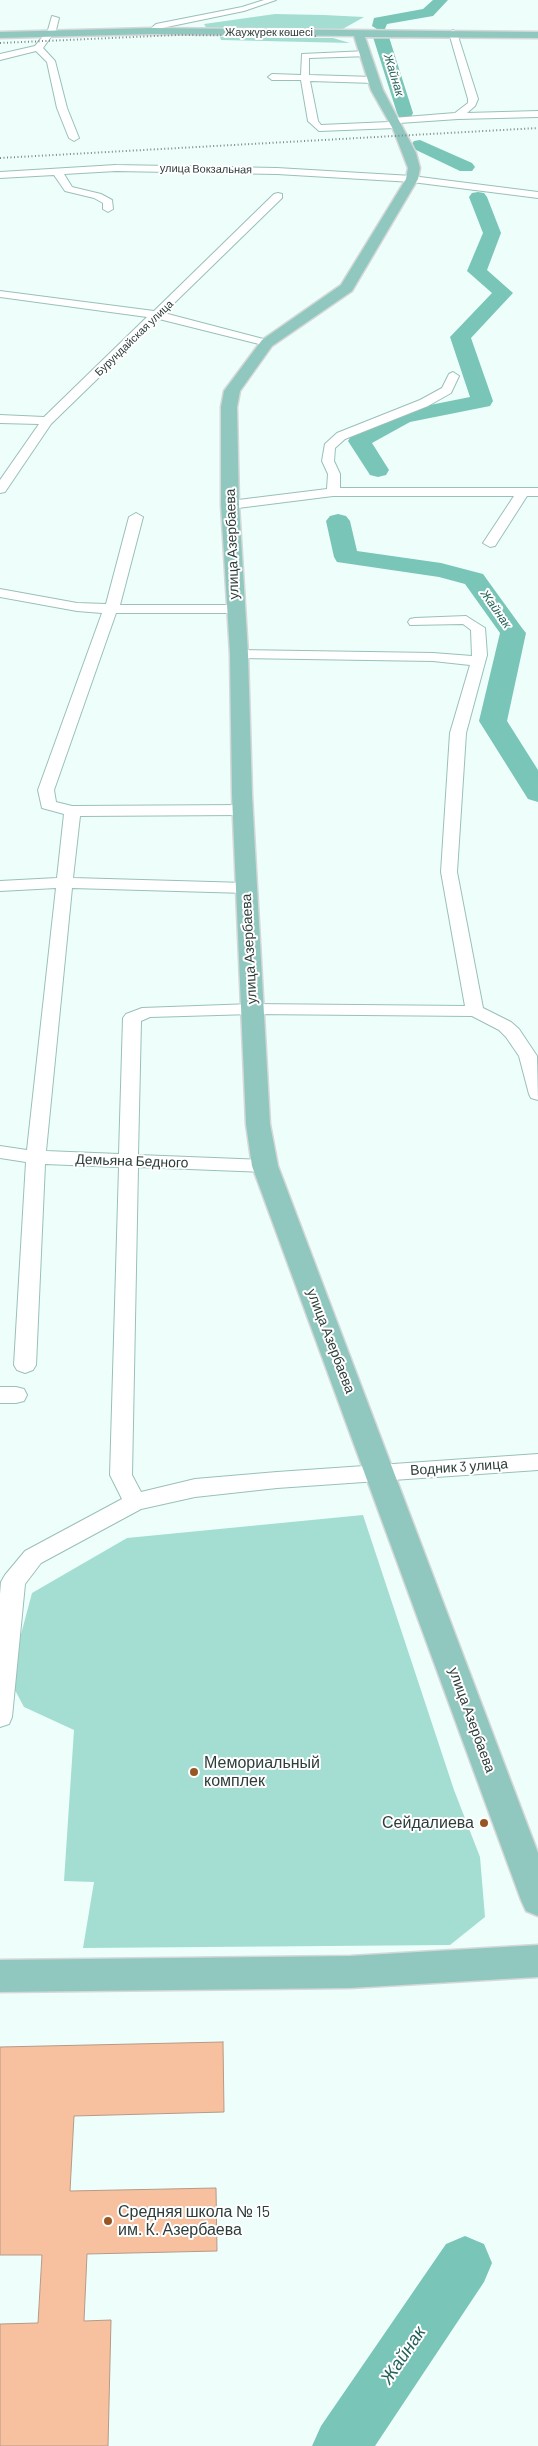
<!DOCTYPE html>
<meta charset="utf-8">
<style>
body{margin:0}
canvas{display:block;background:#eefefb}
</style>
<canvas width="538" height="2446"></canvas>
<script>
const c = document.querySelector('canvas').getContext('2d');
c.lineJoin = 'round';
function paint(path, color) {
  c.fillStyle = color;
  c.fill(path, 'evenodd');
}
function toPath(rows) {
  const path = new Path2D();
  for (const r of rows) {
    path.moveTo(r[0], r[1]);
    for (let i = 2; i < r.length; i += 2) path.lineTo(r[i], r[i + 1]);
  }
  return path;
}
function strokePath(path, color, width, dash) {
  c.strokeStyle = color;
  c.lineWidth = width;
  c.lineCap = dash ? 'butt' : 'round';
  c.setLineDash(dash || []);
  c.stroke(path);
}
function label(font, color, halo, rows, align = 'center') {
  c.font = font + ' Barlow,sans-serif';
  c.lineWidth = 4;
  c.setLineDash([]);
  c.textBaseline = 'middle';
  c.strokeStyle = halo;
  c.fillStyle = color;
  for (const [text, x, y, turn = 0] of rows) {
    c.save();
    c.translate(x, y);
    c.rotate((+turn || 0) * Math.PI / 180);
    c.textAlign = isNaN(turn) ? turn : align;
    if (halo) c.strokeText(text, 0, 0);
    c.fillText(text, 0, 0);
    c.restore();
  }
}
paint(toPath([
 [275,14,324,15,364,17,341,30,207,29,204,24],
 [220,37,333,38,350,43,221,40],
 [363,1515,454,1790,480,1857,485,1917,450,1945,83,1948,94,1882,64,1881,74,1730,24,1707,9,1679,32,1593,127,1538]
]), '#a4ded3');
paint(toPath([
 [433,0,448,0,433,16,387,24,385,29,380,31,372,26,374,18,423,9,433,0],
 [381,32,389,37,413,113,411,117,399,117,397,113,373,37,381,32],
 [420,140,472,163,475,167,472,171,460,171,414,149,411,145,414,141,420,140],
 [478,192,484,193,487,197,501,233,487,270,513,293,471,338,493,401,490,406,410,422,372,443,389,470,386,475,378,477,370,475,348,441,351,436,395,412,470,397,450,337,492,293,467,271,483,233,469,197,472,193,478,192],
 [338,514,346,516,350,521,357,551,441,563,483,574,522,628,526,633,507,721,538,770,538,802,528,799,479,721,500,633,465,584,439,577,337,562,334,557,326,521,330,516,338,514],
 [465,2236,484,2244,492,2263,484,2282,375,2446,312,2446,321,2426,446,2244,465,2236]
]), '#79c5b8');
const building = toPath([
 [223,2042,224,2112,74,2116,70,2191,216,2188,217,2251,87,2254,84,2321,111,2320,108,2446,0,2446,0,2324,38,2323,42,2255,0,2255,0,2047,223,2042]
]);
paint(building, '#f7c19f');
strokePath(building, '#b69a88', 1);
const minor = toPath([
 [264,0,276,0,244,11,162,28,152,34,148,31,156,24,242,7,264,0],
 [52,16,59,18,56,30,43,48,55,61,67,108,79,138,74,141,69,138,57,108,47,62,36,51,0,60,0,54,35,46,48,30,52,16],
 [453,30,457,33,478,99,475,106,467,113,538,111,538,117,458,119,399,123,399,127,396,128,319,131,308,121,301,80,272,80,268,77,272,74,301,75,302,54,367,51,371,54,370,56,309,58,309,75,374,77,378,80,374,83,310,81,318,121,321,125,389,122,390,119,393,118,455,113,468,103,468,99,449,33,453,30],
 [116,165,277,168,412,176,538,192,538,198,412,182,277,174,116,171,64,174,72,187,101,194,112,200,113,209,108,212,103,209,103,203,94,198,65,191,54,175,0,178,0,172,116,165],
 [278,193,282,194,282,198,164,313,271,341,271,345,267,346,159,319,51,424,5,492,0,493,0,480,39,424,0,423,0,415,44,417,147,317,0,297,0,291,154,311,274,194,278,193],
 [453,372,459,376,451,393,428,406,345,439,335,448,334,461,340,474,340,488,538,488,538,496,527,496,495,546,490,547,483,543,514,496,333,496,230,509,224,505,230,501,327,489,328,474,322,461,325,444,337,433,420,400,442,388,449,374,453,372],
 [136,513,143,517,120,605,235,605,242,609,235,613,116,613,54,790,56,802,72,806,243,805,251,810,243,815,80,816,73,878,246,883,252,884,254,888,252,892,246,893,72,888,46,1151,119,1154,123,1018,126,1014,142,1008,252,1004,465,1006,441,872,450,733,470,665,433,661,239,658,232,654,239,650,433,653,472,656,471,630,463,624,410,625,408,622,410,619,415,618,466,616,485,628,487,655,466,733,457,872,483,1008,511,1022,519,1029,537,1056,538,1100,531,1098,529,1094,519,1056,506,1037,499,1030,472,1016,252,1014,150,1017,141,1021,138,1155,265,1160,272,1162,275,1166,272,1170,265,1172,138,1167,132,1475,141,1492,195,1479,277,1472,538,1454,538,1470,277,1488,195,1497,141,1509,41,1563,25,1584,12,1717,9,1724,0,1727,0,1594,1,1582,5,1575,25,1551,122,1499,110,1475,119,1167,45,1164,36,1365,33,1370,25,1373,17,1370,14,1365,26,1162,0,1158,0,1146,27,1150,56,888,0,891,0,881,57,878,64,814,42,808,38,790,102,613,77,611,0,597,0,589,77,603,106,604,129,517,136,513],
 [0,1387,16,1387,24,1389,27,1395,24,1401,16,1403,0,1403,0,1387]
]);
const major = toPath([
 [152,28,538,32,538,38,365,37,383,90,416,153,420,168,418,179,352,291,272,346,240,391,237,407,239,505,248,654,252,795,270,1124,278,1166,538,1853,538,1916,526,1911,521,1900,252,1166,246,1124,232,795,230,654,221,505,221,407,224,391,262,340,341,285,406,179,408,168,393,129,371,90,354,36,152,34,0,38,0,32,152,28],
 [538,1945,538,1977,350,1988,0,1992,0,1960,350,1956,538,1945]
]);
strokePath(minor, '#99c0b9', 2);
strokePath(major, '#d5d8d8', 3);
paint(minor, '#fff');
paint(major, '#90c8bf');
strokePath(toPath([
 [0,43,178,35,318,36],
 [0,158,538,128]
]), '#798986', 2, [1, 2.5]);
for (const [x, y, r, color] of [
 [194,1772,5,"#985625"],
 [484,1823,5,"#985625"],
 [108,2221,5,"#985625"]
]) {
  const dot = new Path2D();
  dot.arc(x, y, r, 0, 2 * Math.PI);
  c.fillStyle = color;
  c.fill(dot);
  strokePath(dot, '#fff', 2);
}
label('11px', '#2d3d3a', '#fff', [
 ["Жаужүрек көшесі",269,32],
 ["улица Вокзальная",206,169,1],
 ["Бурундайская улица",134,338,-44]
]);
label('italic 12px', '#246159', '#fff', [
 ["Жайнак",394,75,73],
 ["Жайнак",496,609,55]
]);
label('14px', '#2d3d3a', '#fff', [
 ["улица Азербаева",232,544,-92],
 ["улица Азербаева",249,949,-93],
 ["Демьяна Бедного",132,1161,2],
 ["улица Азербаева",331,1341,69],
 ["Водник 3 улица",459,1467,-4],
 ["улица Азербаева",472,1720,70]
]);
label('16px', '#2d3d3a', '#fff', [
 ["Мемориальный",204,1763],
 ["комплек",204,1781],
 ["Сейдалиева",474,1823,"right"],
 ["Средняя школа № 15",118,2212],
 ["им. К. Азербаева",118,2230]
], 'left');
label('italic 18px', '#246159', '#fff', [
 ["Жайнак",403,2355,-56]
]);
</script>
